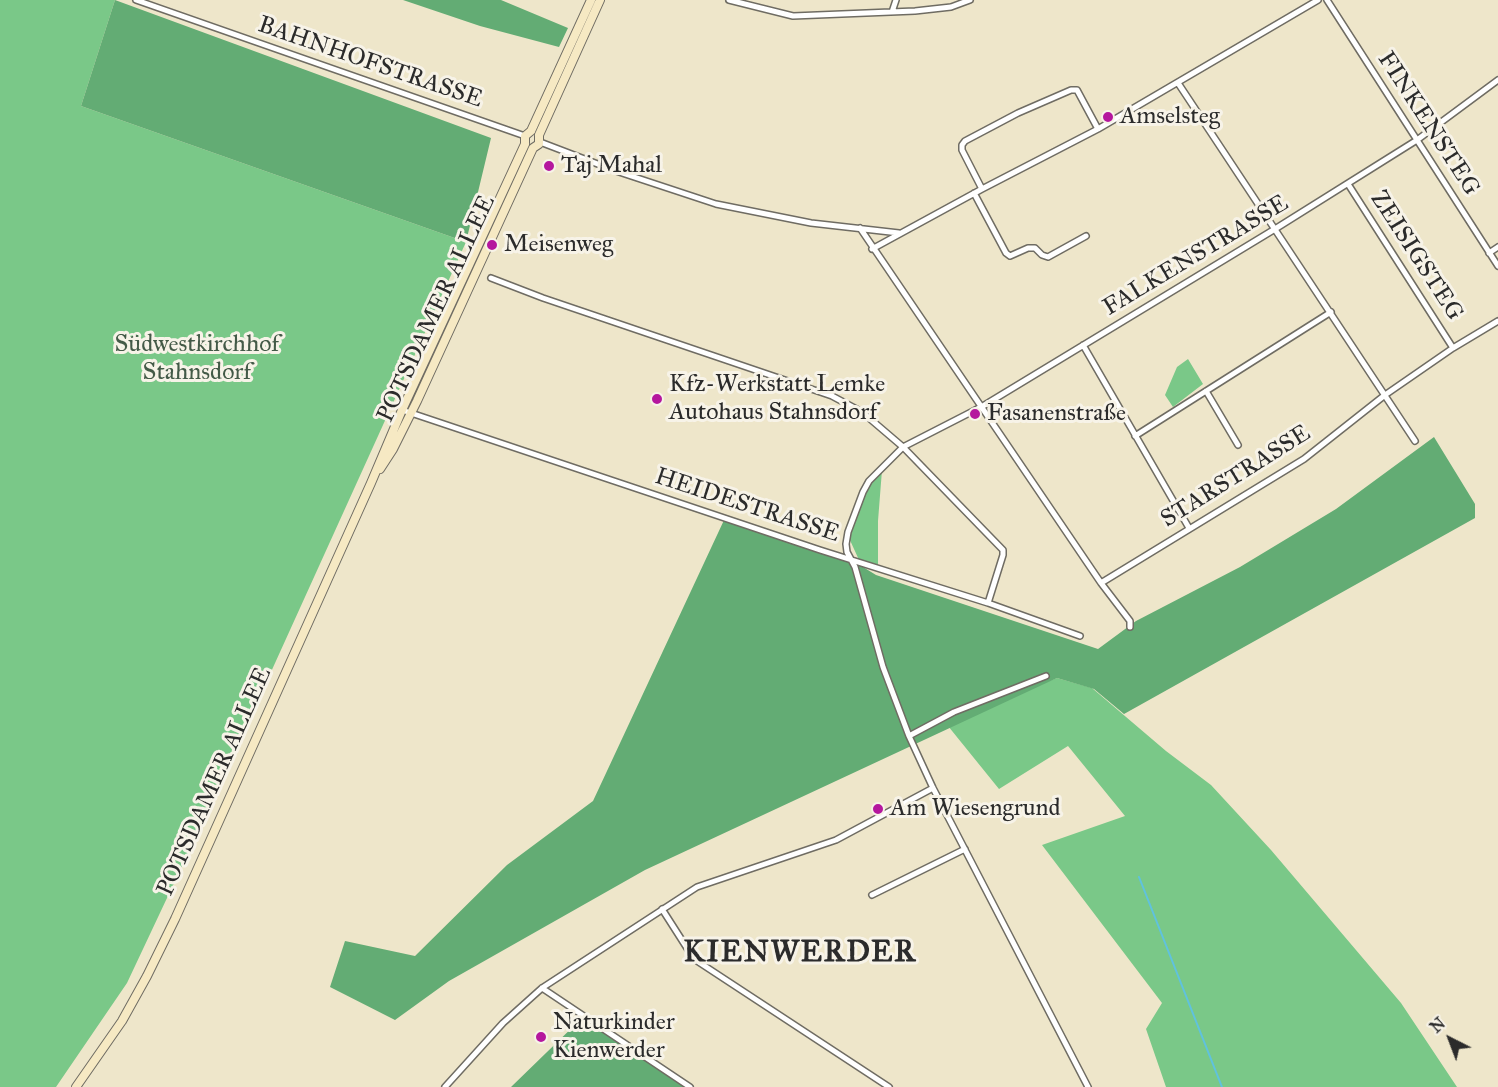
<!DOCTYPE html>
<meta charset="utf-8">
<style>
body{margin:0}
#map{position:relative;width:1498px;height:1087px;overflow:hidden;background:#eee6ca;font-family:"IM FELL Great Primer",serif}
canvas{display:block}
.north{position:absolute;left:1420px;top:1009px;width:60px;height:60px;-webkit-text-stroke:4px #f7f3e8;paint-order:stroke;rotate:318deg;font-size:16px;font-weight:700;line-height:24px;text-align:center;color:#2b2b2b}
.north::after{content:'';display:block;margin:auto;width:21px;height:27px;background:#2b2b2b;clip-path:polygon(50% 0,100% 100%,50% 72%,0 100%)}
</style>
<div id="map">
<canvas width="1498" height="1087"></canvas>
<div class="north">N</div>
</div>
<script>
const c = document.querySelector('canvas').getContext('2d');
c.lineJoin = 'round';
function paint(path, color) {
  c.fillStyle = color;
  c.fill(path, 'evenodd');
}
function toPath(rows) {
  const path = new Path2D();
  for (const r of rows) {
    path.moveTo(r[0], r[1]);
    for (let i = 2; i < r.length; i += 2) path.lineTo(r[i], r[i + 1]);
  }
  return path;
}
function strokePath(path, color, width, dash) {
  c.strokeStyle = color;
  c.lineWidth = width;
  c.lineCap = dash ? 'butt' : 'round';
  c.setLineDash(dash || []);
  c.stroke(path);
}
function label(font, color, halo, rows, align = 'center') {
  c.font = font + ' "IM FELL Great Primer",serif';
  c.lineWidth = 6;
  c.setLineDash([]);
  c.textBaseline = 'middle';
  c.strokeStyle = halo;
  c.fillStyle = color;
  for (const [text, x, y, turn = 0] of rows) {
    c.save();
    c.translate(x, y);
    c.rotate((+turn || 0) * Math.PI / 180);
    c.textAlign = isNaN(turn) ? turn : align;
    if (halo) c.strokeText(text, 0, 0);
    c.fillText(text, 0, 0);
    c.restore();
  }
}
paint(toPath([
 [0,0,115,0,81,106,466,242,207,813,127,983,56,1087,0,1087],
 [1188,359,1203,384,1173,407,1165,395,1177,367],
 [882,470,878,521,878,566,859,560,849,538,864,492],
 [1057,678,1092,688,1166,751,1211,785,1271,850,1401,1003,1457,1087,1166,1087,1146,1029,1162,1003,1042,845,1125,816,1068,746,999,789,944,721]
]), '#7ac888');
paint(toPath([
 [115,0,491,138,466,242,81,106],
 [403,0,501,0,568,28,559,47,480,26],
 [1434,437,1475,504,1475,518,1124,714,1094,689,1057,678,645,870,449,981,395,1020,330,987,345,941,415,956,507,865,593,801,725,518,850,559,876,575,1098,649,1136,621,1240,567,1336,509],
 [582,1018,687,1087,511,1087]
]), '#63ac74');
strokePath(toPath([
 [1139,877,1222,1087]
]), '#60c2de', 2);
const street = toPath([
 [136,0,525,136],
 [729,0,793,16,915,11,951,7,970,0],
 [1327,0,1498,266],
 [892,12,896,0],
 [1178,83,1415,441],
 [540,142,616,171,716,204,811,223,899,233],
 [1348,184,1453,348],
 [982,189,962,150,962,145,965,141,1018,113,1071,90,1077,90,1098,129],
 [974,193,1006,253,1010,256,1028,248,1035,248,1042,255,1048,257,1086,236],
 [860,228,1101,583,1130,621,1130,627],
 [872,249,982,189,1098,129,1318,0],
 [1489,253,1498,247],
 [491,278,543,298,832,396,862,412,903,447,1003,550,1003,555,988,603],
 [1083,345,1189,528],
 [1206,391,1238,445],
 [402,410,820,550,988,603,1080,636],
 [1135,436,1331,312],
 [1101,583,1304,459,1385,395,1453,348,1498,321],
 [909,736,954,712,1046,676],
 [872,895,965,849],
 [662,909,694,959,889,1087],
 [542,988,690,1087],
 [445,1087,503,1023,542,988,697,887,836,840,933,788],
 [1088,1087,933,788,909,736,883,667,855,567,847,552,846,544,848,532,863,492,869,481,903,447,983,406,1275,229,1417,140,1498,80]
]);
const secondary = toPath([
 [531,131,591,0],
 [539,135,600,0],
 [525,144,525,136,531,131],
 [380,469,393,449,417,401,533,148,539,144,539,135],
 [76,1087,122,1021,147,976,175,919,371,483,402,410,525,144]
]);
strokePath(street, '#6f6c63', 8);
strokePath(secondary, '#6f6c63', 10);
strokePath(street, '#fff', 5);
strokePath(secondary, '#f6e9c3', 8);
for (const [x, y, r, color] of [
 [1108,117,6,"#b5179e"],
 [549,166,6,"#b5179e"],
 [492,245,6,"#b5179e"],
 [657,399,6,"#b5179e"],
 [975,414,6,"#b5179e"],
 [878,809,6,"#b5179e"],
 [541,1037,6,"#b5179e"]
]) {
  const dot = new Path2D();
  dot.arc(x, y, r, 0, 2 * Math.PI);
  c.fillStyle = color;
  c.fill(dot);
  strokePath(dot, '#f7f3e8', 2);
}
label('24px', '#2b2b2b', '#f7f3e8', [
 ["BAHNHOFSTRASSE",370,63,19],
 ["FINKENSTEG",1428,124,57],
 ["FALKENSTRASSE",1196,256,-31],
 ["ZEISIGSTEG",1416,256,57],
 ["POTSDAMER ALLEE",437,309,-65],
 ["STARSTRASSE",1236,477,-32],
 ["HEIDESTRASSE",747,506,18],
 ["POTSDAMER ALLEE",215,782,-66]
]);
label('24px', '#2b2b2b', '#f7f3e8', [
 ["Amselsteg",1120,117],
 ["Taj Mahal",561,166],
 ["Meisenweg",504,245],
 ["Kfz-Werkstatt Lemke",669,385],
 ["Autohaus Stahnsdorf",669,413],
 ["Fasanenstraße",987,414],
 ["Am Wiesengrund",890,809],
 ["Naturkinder",553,1023],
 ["Kienwerder",553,1051]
], 'left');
label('24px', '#435a47', '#f7f3e8', [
 ["Südwestkirchhof",197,345],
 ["Stahnsdorf",197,373]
]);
c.letterSpacing = '1.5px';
label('bold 30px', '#2b2b2b', '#f7f3e8', [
 ["KIENWERDER",800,954]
]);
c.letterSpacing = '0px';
</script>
